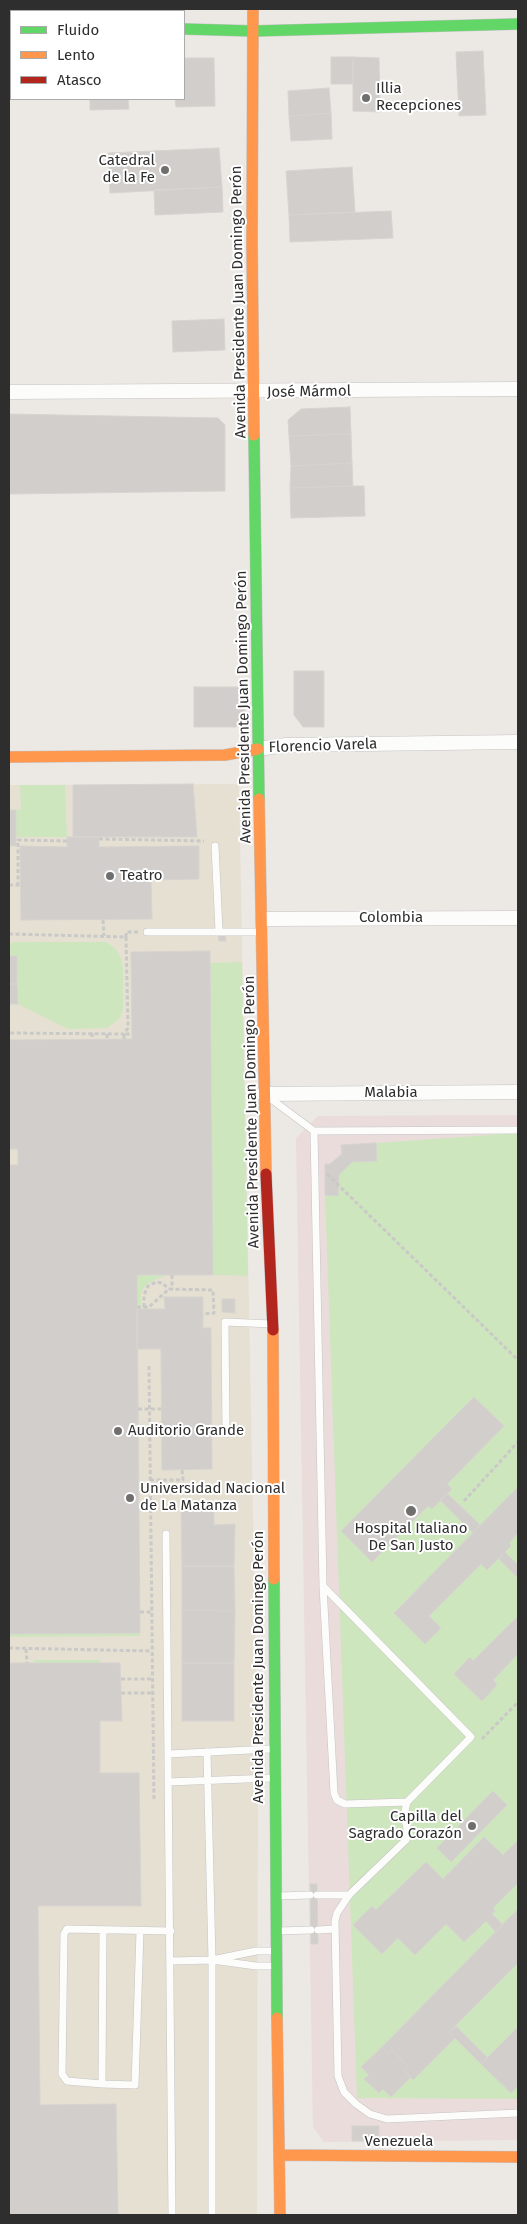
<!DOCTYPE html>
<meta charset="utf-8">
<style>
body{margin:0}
#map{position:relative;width:527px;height:2224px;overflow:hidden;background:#ece8e4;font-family:"Fira Sans",sans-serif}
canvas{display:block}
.frame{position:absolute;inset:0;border:10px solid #2e2e2e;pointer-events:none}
.legend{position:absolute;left:10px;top:10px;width:175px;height:90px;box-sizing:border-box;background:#fff;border:1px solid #ababab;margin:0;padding:6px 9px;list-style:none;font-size:15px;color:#2e2e2e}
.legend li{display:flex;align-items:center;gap:10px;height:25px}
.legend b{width:25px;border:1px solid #ababab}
</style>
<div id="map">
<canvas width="527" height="2224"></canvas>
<div class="frame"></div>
<ul class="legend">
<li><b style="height:6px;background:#63d668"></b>Fluido</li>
<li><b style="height:6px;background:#ff974d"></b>Lento</li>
<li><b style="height:6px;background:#b3261e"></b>Atasco</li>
</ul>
</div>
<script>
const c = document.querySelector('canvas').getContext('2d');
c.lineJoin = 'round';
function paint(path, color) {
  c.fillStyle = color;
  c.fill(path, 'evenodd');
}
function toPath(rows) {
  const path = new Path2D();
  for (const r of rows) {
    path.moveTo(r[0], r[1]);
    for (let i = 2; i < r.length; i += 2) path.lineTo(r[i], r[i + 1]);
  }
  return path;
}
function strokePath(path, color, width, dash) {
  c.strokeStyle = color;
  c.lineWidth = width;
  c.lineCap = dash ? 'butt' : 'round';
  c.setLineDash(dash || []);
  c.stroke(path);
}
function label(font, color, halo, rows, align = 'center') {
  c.font = font + ' "Fira Sans",sans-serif';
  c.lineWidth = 4;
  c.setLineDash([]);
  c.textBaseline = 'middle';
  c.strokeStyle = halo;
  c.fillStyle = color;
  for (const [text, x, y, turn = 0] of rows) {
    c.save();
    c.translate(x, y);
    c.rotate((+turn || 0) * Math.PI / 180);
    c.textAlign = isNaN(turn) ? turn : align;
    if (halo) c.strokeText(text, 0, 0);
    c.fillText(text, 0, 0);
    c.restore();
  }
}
paint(toPath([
 [239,784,258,1779,257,2215,9,2215,9,785]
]), '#e6e0d3');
paint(toPath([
 [518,1115,518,2140,324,2142,313,2127,296,1138,318,1116]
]), '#e9dcdb');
paint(toPath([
 [20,785,65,785,67,837,16,837,16,810,21,809],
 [16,942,106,942,115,948,121,958,123,968,123,1009,120,1018,107,1028,68,1029,18,1004,17,956,9,956,9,943],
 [242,962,248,1276,213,1275,210,963],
 [518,1133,518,2099,357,2098,325,1195,338,1195,339,1175,352,1162,377,1161,376,1143],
 [137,1275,164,1275,164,1277,159,1278,147,1284,143,1289,141,1294,141,1305,137,1305],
 [140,1633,140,1636,9,1637,9,1634],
 [34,1660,100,1660,100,1663,34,1663]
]), '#cee6be');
const building = toPath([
 [483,51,486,115,459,116,456,52,483,51],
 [331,57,353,57,353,84,331,84,331,57],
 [353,57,379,58,380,112,353,111,353,57],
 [184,58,214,58,215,106,176,107,175,99,184,99,184,58],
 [329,88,331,113,289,116,288,91,329,88],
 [90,99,128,99,129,109,90,110,90,99],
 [331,113,332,139,291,141,289,116,331,113],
 [219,148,222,187,110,193,108,153,219,148],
 [352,167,355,212,289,215,286,171,352,167],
 [222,187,223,212,155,215,154,190,222,187],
 [391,211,393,238,290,242,289,215,391,211],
 [224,319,225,350,173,352,172,321,224,319],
 [350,407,351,434,289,436,288,420,301,409,350,407],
 [9,414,218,418,225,425,225,491,9,494,9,414],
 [351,434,352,463,291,466,289,436,351,434],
 [352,463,353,486,290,488,291,466,352,463],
 [353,486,364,486,365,516,291,518,290,488,353,486],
 [294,671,324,671,324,727,303,727,294,715,294,671],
 [194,687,244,687,245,719,236,727,194,727,194,687],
 [193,784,197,837,73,837,73,785,193,784],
 [9,810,16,810,16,846,9,846,9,810],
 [67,837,99,837,99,847,199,846,199,879,151,880,152,919,21,920,20,846,67,847,67,837],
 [218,934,225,934,226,941,219,941,218,934],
 [210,951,213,1275,137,1275,140,1633,9,1634,9,1165,18,1165,18,1149,9,1149,9,1040,132,1039,131,952,210,951],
 [9,956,17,956,17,984,9,984,9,956],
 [9,984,17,984,18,1004,9,1004,9,984],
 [376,1143,377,1161,352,1162,339,1175,338,1196,325,1195,325,1164,330,1164,342,1154,341,1145,376,1143],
 [164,1297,203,1297,203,1328,211,1328,212,1469,162,1470,161,1349,137,1349,137,1309,165,1309,164,1297],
 [222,1299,235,1299,235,1313,222,1312,222,1299],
 [474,1397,504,1426,447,1484,452,1489,432,1509,428,1506,372,1562,341,1531,474,1397],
 [518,1487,518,1533,509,1543,511,1546,487,1570,481,1564,429,1616,441,1628,425,1644,394,1613,518,1487],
 [447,1493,480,1525,473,1533,440,1500,447,1493],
 [181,1505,214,1505,214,1525,235,1524,234,1566,182,1566,181,1505],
 [505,1552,518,1565,518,1578,499,1559,505,1552],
 [182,1566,234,1566,235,1611,182,1610,182,1566],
 [182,1610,235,1611,234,1663,182,1663,182,1610],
 [518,1616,518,1654,493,1680,497,1685,482,1701,454,1674,470,1657,473,1661,518,1616],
 [9,1663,120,1663,122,1721,100,1721,100,1773,139,1773,141,1906,38,1906,40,2105,116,2104,118,2215,9,2215,9,1663],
 [182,1663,234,1663,234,1721,182,1721,182,1663],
 [493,1791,507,1805,451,1862,437,1848,493,1791],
 [484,1837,503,1855,518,1840,518,1883,493,1908,495,1911,492,1914,503,1925,496,1932,486,1921,464,1942,446,1924,415,1955,398,1938,382,1954,353,1925,372,1906,376,1910,426,1862,443,1879,484,1837],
 [310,1884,317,1884,318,1944,311,1944,310,1884],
 [518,1909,518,1963,449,2032,455,2038,413,2080,404,2070,408,2067,392,2050,389,2054,382,2047,518,1909],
 [456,2026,488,2058,481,2064,449,2032,456,2026],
 [518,2027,518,2086,511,2093,481,2064,518,2027],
 [382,2047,389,2054,392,2050,408,2067,404,2070,411,2077,391,2097,383,2089,379,2093,364,2079,369,2075,361,2067,382,2047],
 [352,2126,379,2126,379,2141,352,2141,352,2126]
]);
paint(building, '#d1cecb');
strokePath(building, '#d7d4d0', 1);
const lane = toPath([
 [215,846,219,931],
 [147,932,260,932],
 [267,1096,314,1131],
 [314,1131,323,1586],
 [314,1131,518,1130],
 [226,1434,225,1322,272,1324],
 [166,1534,172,2215],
 [207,1752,212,1960,212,2215],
 [168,1754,271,1749],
 [168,1782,272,1778],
 [407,1802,345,1804,337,1800,334,1793,323,1586,471,1737,407,1802,404,1815,408,1833,406,1840,349,1895,337,1913,335,1921,338,2076,344,2092,356,2104,370,2114,387,2119,518,2113],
 [317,1895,349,1895],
 [278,1896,310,1895],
 [318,1930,335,1929],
 [140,1931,135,2085,102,2084,67,2081,62,2074,64,1934,67,1929,171,1931],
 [278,1931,311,1930],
 [217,1959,256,1951,276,1951],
 [171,1961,212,1960,256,1966,275,1966],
 [102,2084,103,1930]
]);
const street = toPath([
 [9,392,518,389],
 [258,749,286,745,518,742],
 [263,919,518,918],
 [263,1094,518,1092]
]);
const fast = toPath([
 [184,29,253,31,518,24],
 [254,435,259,799],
 [274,1579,277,2018]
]);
const slow = toPath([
 [253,9,252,240,254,435],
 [9,757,225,755,258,749],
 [259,799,266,1174],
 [273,1330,274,1579],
 [277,2018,280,2215],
 [279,2155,518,2157]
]);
const jam = toPath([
 [9,27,11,27],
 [266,1174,273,1330]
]);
strokePath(lane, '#c5c4c5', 8);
strokePath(street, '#c5c4c5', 15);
strokePath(fast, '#c5c4c5', 12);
strokePath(slow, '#c5c4c5', 12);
strokePath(jam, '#c5c4c5', 12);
strokePath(toPath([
 [99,839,204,841],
 [9,885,20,885],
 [18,886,18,840,67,841],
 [103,920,104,936],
 [9,934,126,937,128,1028,124,1034,9,1033],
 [126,937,126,932,138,932],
 [92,1033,92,1039],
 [107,1034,107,1039],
 [124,1039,124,1034,132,1034],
 [327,1174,518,1360],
 [172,1275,172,1289],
 [137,1307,149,1307,169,1289,213,1290,214,1313,203,1314],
 [144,1307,144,1295,148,1286,156,1282,162,1283,169,1289],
 [149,1366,154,1801],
 [138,1409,161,1409],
 [150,1480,183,1480,182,1470],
 [464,1501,518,1442],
 [140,1612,151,1612],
 [9,1648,152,1651],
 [26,1649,27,1663],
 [121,1679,153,1679],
 [121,1693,153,1693],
 [482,1739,518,1702]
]), '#c9c9c8', 3, [4, 2.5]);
strokePath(lane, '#fcfcfb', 7);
strokePath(street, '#fcfcfb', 14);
strokePath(fast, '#63d668', 11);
strokePath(slow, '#ff974d', 11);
strokePath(jam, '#b3261e', 11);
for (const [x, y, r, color] of [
 [366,98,5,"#706f6e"],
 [165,170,5,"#706f6e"],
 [110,876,5,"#706f6e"],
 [118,1431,5,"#706f6e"],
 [130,1498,5,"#706f6e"],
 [411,1511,6,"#706f6e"],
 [472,1826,5,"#706f6e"]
]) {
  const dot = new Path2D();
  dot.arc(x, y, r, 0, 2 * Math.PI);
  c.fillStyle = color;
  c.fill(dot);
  strokePath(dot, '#fff', 2);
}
label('15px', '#2e2e2e', '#fff', [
 ["Illia",376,89],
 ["Recepciones",376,106],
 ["Catedral",155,161,"right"],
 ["de la Fe",155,178,"right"],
 ["Teatro",120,876],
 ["Auditorio Grande",128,1431],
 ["Universidad Nacional",140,1489],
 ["de La Matanza",140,1506],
 ["Hospital Italiano",411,1529,"center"],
 ["De San Justo",411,1546,"center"],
 ["Capilla del",462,1817,"right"],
 ["Sagrado Corazón",462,1834,"right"]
], 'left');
label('15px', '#2e2e2e', '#fff', [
 ["Avenida Presidente Juan Domingo Perón",239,302,-91],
 ["José Mármol",309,392,-1],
 ["Avenida Presidente Juan Domingo Perón",244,707,-91],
 ["Florencio Varela",323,746,-2],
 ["Colombia",391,918],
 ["Malabia",391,1093],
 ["Avenida Presidente Juan Domingo Perón",252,1112,-91],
 ["Avenida Presidente Juan Domingo Perón",259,1667,-90],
 ["Venezuela",399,2142]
]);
</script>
